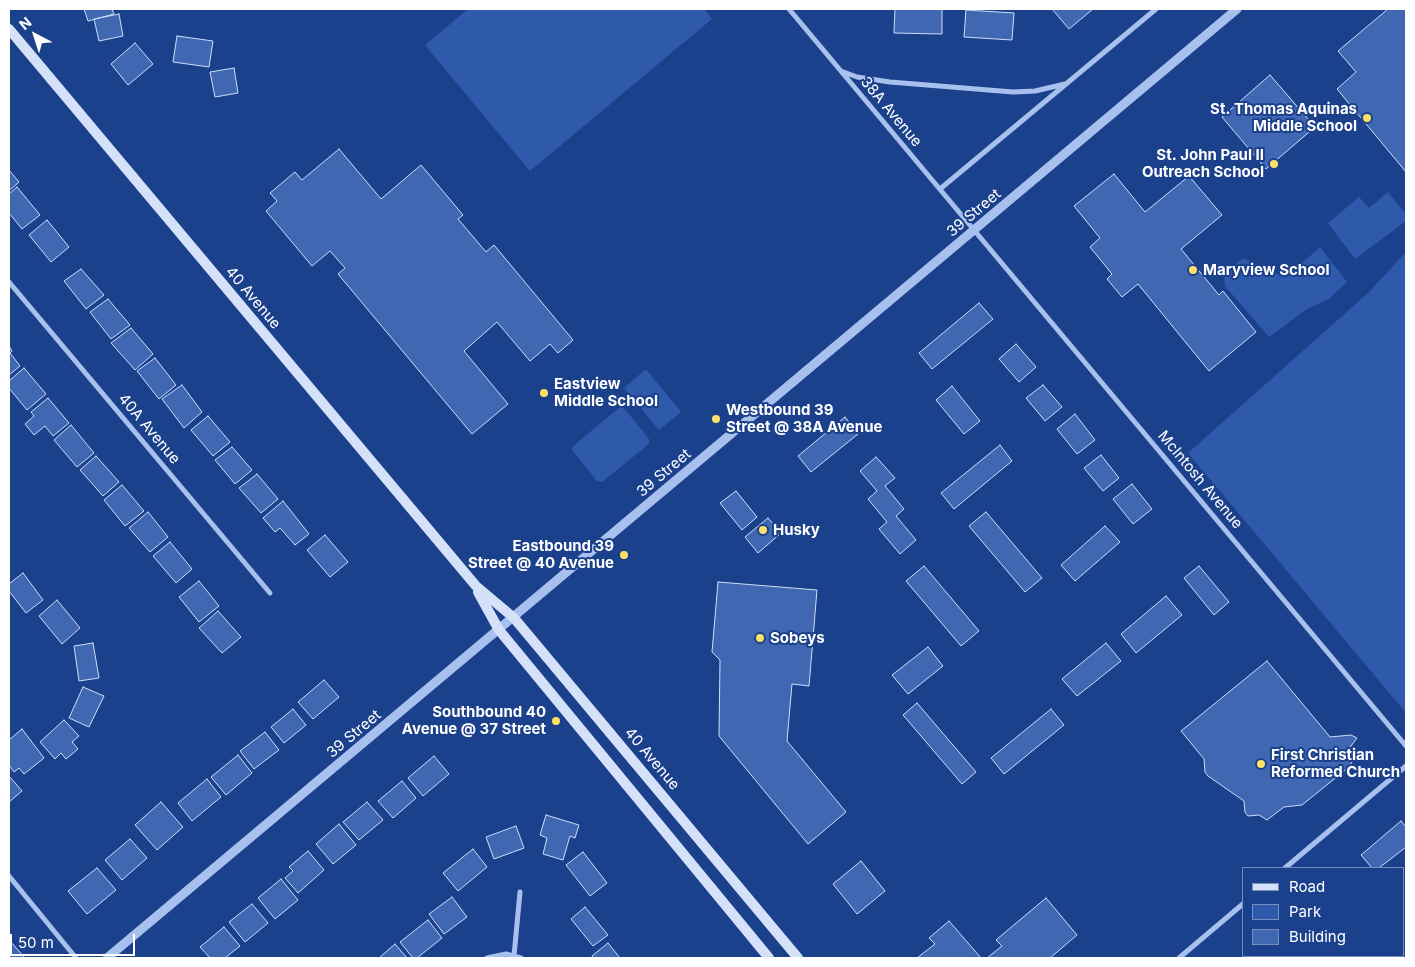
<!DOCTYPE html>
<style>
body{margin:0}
#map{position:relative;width:1415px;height:967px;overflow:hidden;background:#1c418c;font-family:Inter,sans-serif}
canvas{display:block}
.frame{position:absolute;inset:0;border:10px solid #fff;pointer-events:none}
.legend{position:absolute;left:1242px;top:867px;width:162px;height:90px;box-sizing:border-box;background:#1c418c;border:1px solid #778dba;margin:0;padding:6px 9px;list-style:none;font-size:15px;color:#fff}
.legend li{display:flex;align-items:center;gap:10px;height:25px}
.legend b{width:25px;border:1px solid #778dba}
.north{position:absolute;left:10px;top:10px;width:50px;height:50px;-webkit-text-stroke:4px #1c418c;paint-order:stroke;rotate:320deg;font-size:14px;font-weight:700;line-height:20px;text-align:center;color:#fff}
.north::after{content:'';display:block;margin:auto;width:18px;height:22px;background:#fff;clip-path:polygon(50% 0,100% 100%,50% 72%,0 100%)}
.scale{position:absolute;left:10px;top:934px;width:125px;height:22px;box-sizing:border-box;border:2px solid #fff;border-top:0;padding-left:6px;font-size:15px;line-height:18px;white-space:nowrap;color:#fff;-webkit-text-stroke:4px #1c418c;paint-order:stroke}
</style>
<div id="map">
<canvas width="1415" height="967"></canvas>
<div class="frame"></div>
<ul class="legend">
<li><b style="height:6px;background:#d5e1f9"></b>Road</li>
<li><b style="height:14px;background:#2f59aa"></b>Park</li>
<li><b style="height:14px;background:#4068b2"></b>Building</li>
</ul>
<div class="north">N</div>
<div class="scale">50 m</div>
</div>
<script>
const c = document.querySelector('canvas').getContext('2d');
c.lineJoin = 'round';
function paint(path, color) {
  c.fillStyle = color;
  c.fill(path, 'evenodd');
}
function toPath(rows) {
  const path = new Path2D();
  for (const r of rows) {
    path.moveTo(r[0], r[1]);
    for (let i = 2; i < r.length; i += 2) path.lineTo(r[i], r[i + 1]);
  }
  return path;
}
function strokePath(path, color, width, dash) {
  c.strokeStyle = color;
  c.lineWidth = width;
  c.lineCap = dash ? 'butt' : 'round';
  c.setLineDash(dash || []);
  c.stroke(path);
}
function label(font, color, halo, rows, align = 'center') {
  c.font = font + ' Inter,sans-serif';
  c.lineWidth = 4;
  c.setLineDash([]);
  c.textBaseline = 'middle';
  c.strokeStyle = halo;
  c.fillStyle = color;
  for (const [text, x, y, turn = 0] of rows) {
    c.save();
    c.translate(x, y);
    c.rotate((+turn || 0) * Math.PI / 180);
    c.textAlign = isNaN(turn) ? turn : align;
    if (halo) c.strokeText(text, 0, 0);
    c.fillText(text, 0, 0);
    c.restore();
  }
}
paint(toPath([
 [468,9,704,9,712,19,530,171,425,45],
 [1388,192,1406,214,1406,221,1355,259,1328,223,1359,197,1369,208],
 [1320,247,1347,282,1329,299,1307,309,1269,337,1225,286,1224,273,1243,258,1286,278],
 [1406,252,1406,713,1188,453,1368,293],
 [646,369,681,412,659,430,624,388],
 [619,408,624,408,649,439,649,444,602,482,597,481,572,450,573,446]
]), '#2f59aa');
const building = toPath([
 [84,9,112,9,114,14,88,21,84,9],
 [895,9,942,9,942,34,894,33,895,9],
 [1052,9,1093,9,1069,29,1052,9],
 [1388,9,1406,9,1406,172,1337,89,1356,72,1338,51,1388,9],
 [966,10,1014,13,1012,40,964,37,966,10],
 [119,14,123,36,99,41,94,19,119,14],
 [177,36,213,41,209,67,173,62,177,36],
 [135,43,153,64,128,85,111,64,135,43],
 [234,68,238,93,215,97,210,72,234,68],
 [1270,75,1315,127,1266,169,1222,117,1270,75],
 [339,149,381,199,421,165,463,215,458,219,486,252,494,245,573,340,558,353,550,344,530,361,497,322,464,351,508,404,472,434,338,274,345,268,330,251,312,266,266,211,277,201,270,193,295,172,302,180,339,149],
 [9,170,19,182,9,191,9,170],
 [1114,174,1145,212,1189,176,1222,215,1181,249,1219,295,1223,291,1256,332,1209,371,1138,284,1122,297,1107,279,1112,274,1090,247,1100,238,1074,206,1114,174],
 [17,187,40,215,22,229,9,213,9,194,17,187],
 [47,220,69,247,51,262,29,235,47,220],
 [81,269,104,295,86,309,64,281,81,269],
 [108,299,130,325,111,339,90,312,108,299],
 [979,303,993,319,932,369,919,353,979,303],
 [131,328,153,354,135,370,111,343,131,328],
 [1016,344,1036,367,1019,382,999,359,1016,344],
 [9,346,12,351,10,353,20,366,9,375,9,346],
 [155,358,176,385,159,399,137,371,155,358],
 [24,368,46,394,27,410,9,388,9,381,24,368],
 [182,385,202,412,184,428,162,399,182,385],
 [1043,385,1062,407,1045,421,1026,398,1043,385],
 [952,386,980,421,964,434,936,400,952,386],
 [48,398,69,423,53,436,45,426,34,435,25,424,34,416,31,412,48,398],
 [1075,414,1095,440,1077,454,1057,429,1075,414],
 [208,416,230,442,213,456,191,430,208,416],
 [845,417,858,434,811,472,798,456,845,417],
 [71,425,94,453,77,467,54,440,71,425],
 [1000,445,1012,461,954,509,941,493,1000,445],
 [232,447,252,470,235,484,215,460,232,447],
 [1101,455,1119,478,1103,491,1084,468,1101,455],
 [96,456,119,482,103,496,80,470,96,456],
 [876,457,895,478,885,486,904,509,896,516,916,540,900,554,879,529,887,522,868,499,877,491,860,471,876,457],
 [257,474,278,499,261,513,239,488,257,474],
 [1132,484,1152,509,1133,524,1113,499,1132,484],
 [122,485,144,511,125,526,104,500,122,485],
 [736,491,757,517,742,530,720,503,736,491],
 [283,501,309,534,295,545,280,528,275,532,263,518,283,501],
 [148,512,168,537,150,552,129,528,148,512],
 [986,512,1042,578,1025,592,969,526,986,512],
 [768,518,781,533,758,553,745,537,768,518],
 [1105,526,1120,542,1075,581,1061,565,1105,526],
 [325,535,348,562,330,577,307,550,325,535],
 [170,542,192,569,176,583,153,556,170,542],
 [924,566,979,631,961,646,906,581,924,566],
 [1199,566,1229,602,1214,615,1184,578,1199,566],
 [23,573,43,600,26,613,9,591,9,584,23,573],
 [199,581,219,606,199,622,179,597,199,581],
 [718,582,817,590,809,686,792,684,787,741,846,812,808,844,719,736,720,660,712,652,718,582],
 [1166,596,1182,615,1136,653,1121,634,1166,596],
 [57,600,80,628,62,644,39,616,57,600],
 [218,611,241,637,222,653,199,628,218,611],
 [93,643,99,678,79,681,74,646,93,643],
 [1106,643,1121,661,1077,696,1062,679,1106,643],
 [928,647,943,666,908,694,892,675,928,647],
 [1267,661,1330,737,1351,735,1357,738,1345,754,1352,762,1349,767,1302,805,1284,807,1267,820,1259,815,1248,816,1245,812,1244,801,1208,776,1205,772,1204,759,1181,731,1267,661],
 [324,680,339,697,313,719,298,702,324,680],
 [83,687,104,696,89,727,69,718,83,687],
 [917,703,976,772,962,784,903,715,917,703],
 [293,709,306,725,284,743,271,727,293,709],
 [1051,709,1064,725,1004,774,991,758,1051,709],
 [64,720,79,736,72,742,78,749,66,759,61,753,55,759,40,742,64,720],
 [22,729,44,758,24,774,19,768,14,772,9,765,9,740,22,729],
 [265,732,279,750,254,769,240,751,265,732],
 [238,755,252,773,226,795,211,777,238,755],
 [434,756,449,774,423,796,408,778,434,756],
 [9,776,22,791,9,802,9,776],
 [207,779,221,797,192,821,178,803,207,779],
 [402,781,416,798,393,818,378,801,402,781],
 [161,802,183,827,157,850,135,825,161,802],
 [367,802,383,820,359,840,343,822,367,802],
 [546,815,579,825,575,838,570,836,563,860,543,854,547,838,540,835,546,815],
 [1401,821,1406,827,1406,847,1379,868,1372,868,1361,855,1401,821],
 [339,824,356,845,333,864,316,844,339,824],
 [516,826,524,848,494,859,486,837,516,826],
 [130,839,147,858,122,880,105,860,130,839],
 [473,849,487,867,458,891,443,873,473,849],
 [308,851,324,870,298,893,285,878,293,871,289,867,308,851],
 [583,852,607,883,590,896,566,865,583,852],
 [861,861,885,891,857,914,833,884,861,861],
 [97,868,116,890,87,914,68,891,97,868],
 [281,879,298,900,275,919,258,898,281,879],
 [452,897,467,917,444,934,429,914,452,897],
 [1046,898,1077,935,1050,958,987,958,1002,946,996,940,1046,898],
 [252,904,268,923,245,942,229,922,252,904],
 [585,907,608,935,593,946,571,919,585,907],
 [428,920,442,938,417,958,413,958,400,942,428,920],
 [949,921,981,958,917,958,935,944,929,938,949,921],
 [224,927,240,946,225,958,210,958,200,947,224,927],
 [11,942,25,958,9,958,9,944,11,942],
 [608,943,620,958,593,958,592,956,608,943],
 [395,944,407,958,379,958,395,944],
 [1247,956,1284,956,1249,958,1247,956]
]);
paint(building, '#4068b2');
strokePath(building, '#ceddf9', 1);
strokePath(toPath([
 [789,9,1406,746],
 [841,71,857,77,890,82,1013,92,1035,91,1065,84],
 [940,189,1156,9],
 [9,282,270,593],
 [1285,868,1406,766],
 [9,876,76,958],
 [514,956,520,892],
 [487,958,506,954,521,958],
 [1179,958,1244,903]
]), '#a8c0ed', 5);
strokePath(toPath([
 [107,958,1237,9]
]), '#a8c0ed', 9);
strokePath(toPath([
 [9,29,476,586,514,618,798,958],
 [478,592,499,630,769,958]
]), '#d5e1f9', 10);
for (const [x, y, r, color] of [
 [1367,118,5,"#fde166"],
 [1274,164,5,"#fde166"],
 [1193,270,5,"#fde166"],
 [544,393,5,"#fde166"],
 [716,419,5,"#fde166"],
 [763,530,5,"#fde166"],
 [624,555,5,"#fde166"],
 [760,638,5,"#fde166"],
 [556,721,5,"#fde166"],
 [1261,764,5,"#fde166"]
]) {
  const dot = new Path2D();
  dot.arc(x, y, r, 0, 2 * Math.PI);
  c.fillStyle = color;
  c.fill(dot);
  strokePath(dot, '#1c418c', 2);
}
label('bold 15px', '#fff', '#1c418c', [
 ["St. Thomas Aquinas",1357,109,"right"],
 ["Middle School",1357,126,"right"],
 ["St. John Paul II",1264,155,"right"],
 ["Outreach School",1264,172,"right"],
 ["Maryview School",1203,270],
 ["Eastview",554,384],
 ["Middle School",554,401],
 ["Westbound 39",726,410],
 ["Street @ 38A Avenue",726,427],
 ["Husky",773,530],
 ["Eastbound 39",614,546,"right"],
 ["Street @ 40 Avenue",614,563,"right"],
 ["Sobeys",770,638],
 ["Southbound 40",546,712,"right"],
 ["Avenue @ 37 Street",546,729,"right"],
 ["First Christian",1271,755],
 ["Reformed Church",1271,772]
], 'left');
label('15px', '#fff', '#1c418c', [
 ["38A Avenue",891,112,50],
 ["39 Street",974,213,-40],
 ["40 Avenue",253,298,50],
 ["40A Avenue",149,429,50],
 ["39 Street",664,473,-40],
 ["McIntosh Avenue",1200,480,50],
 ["39 Street",354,734,-40],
 ["40 Avenue",652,759,50]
]);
</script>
